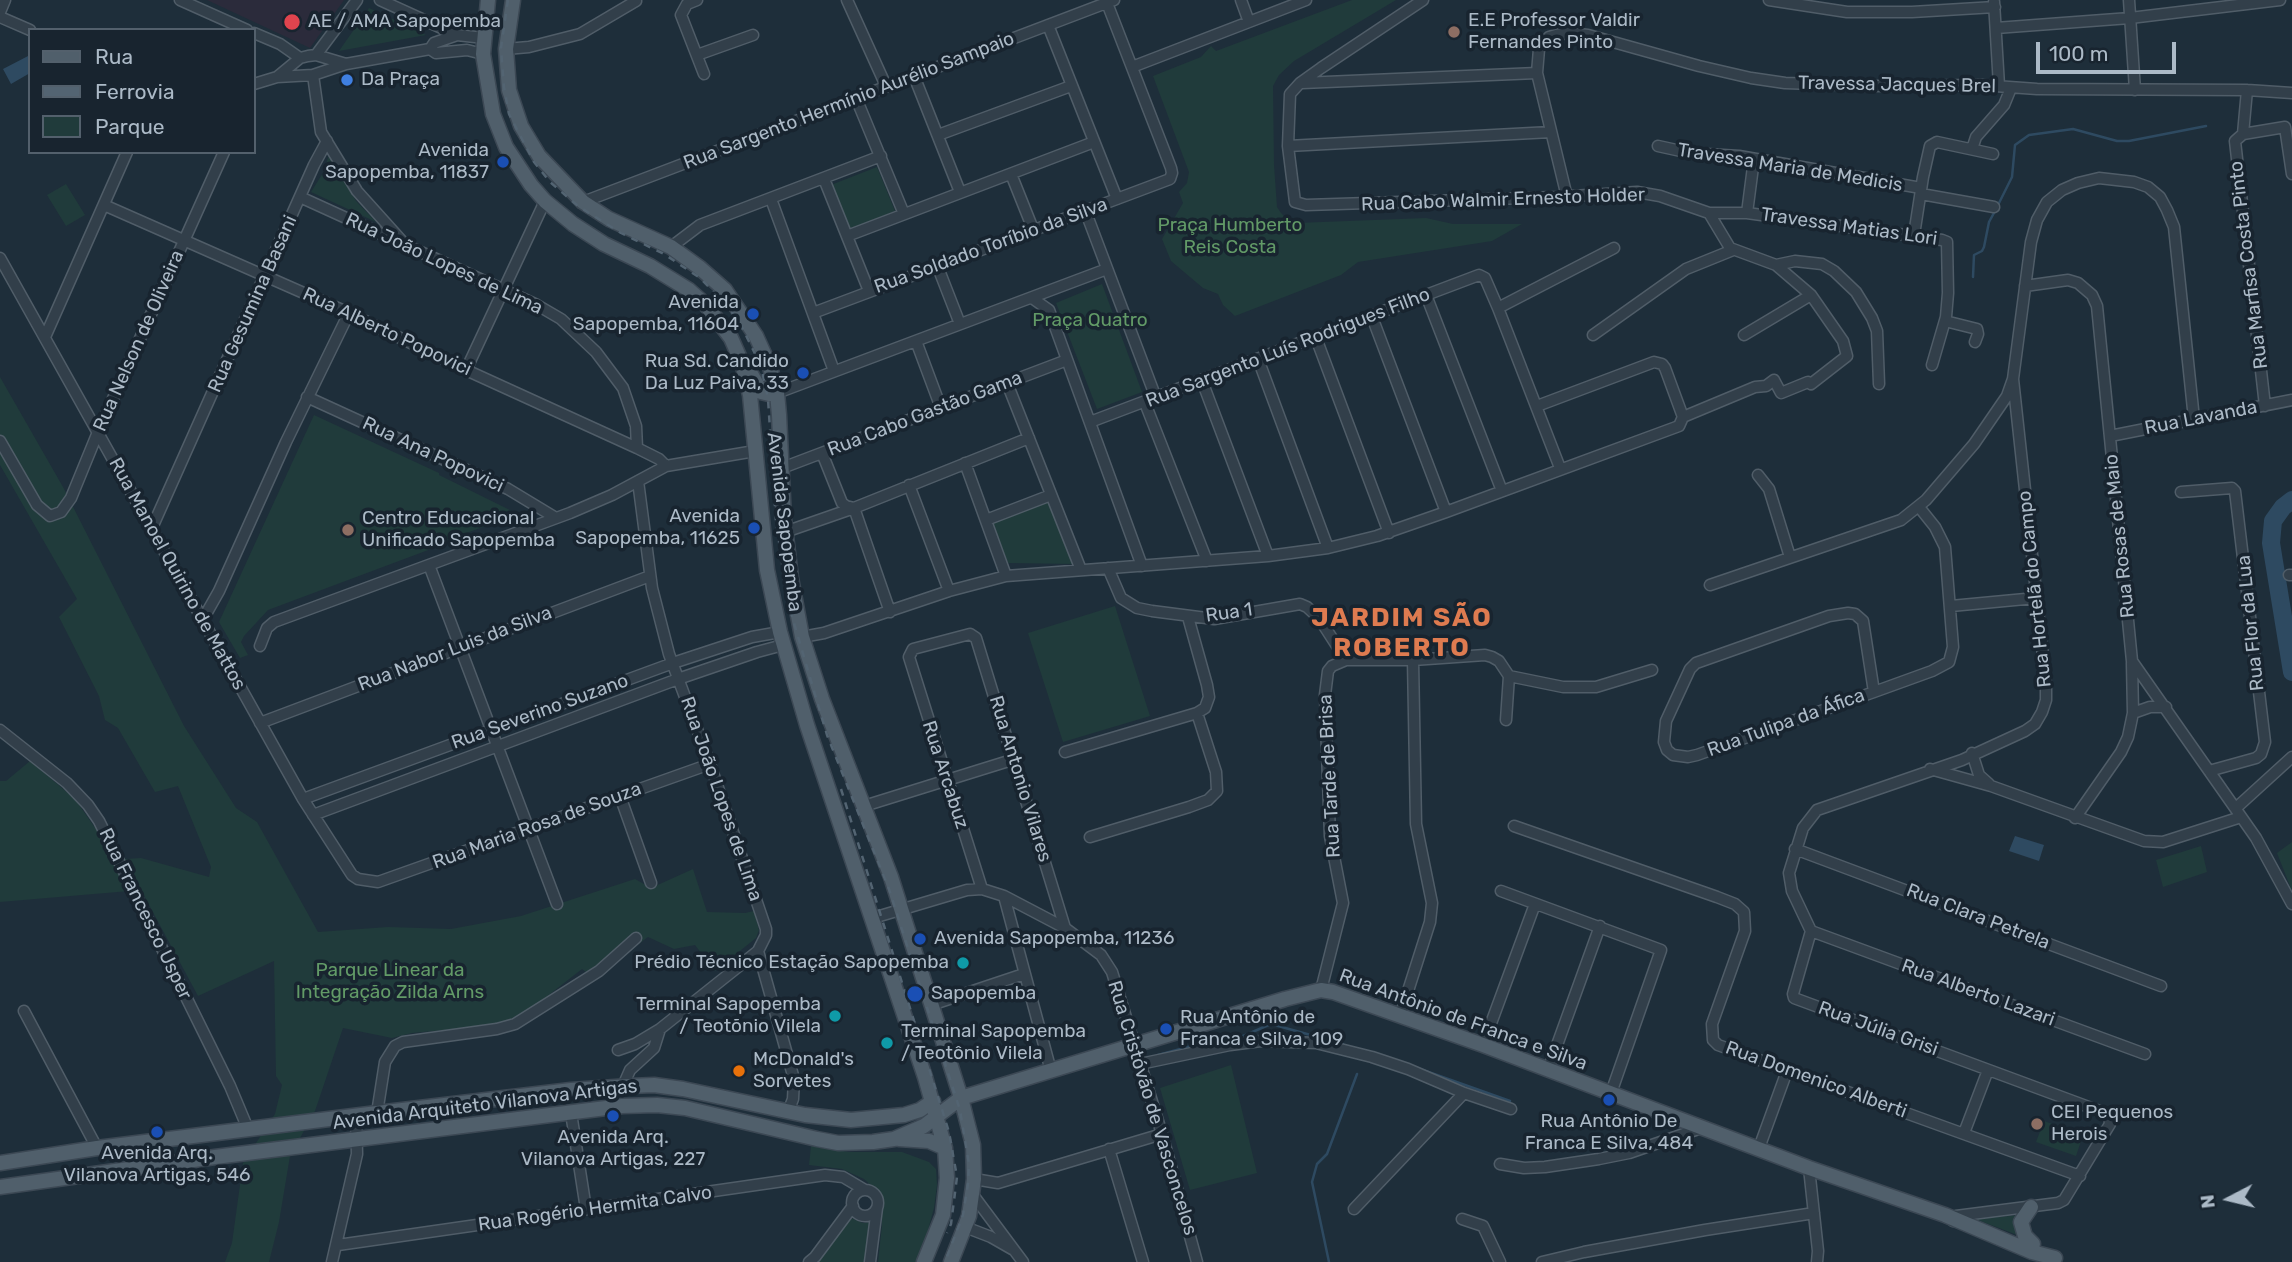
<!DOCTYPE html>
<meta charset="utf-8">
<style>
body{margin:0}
#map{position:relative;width:2292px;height:1262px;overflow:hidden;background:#1e2e3a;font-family:Rubik,sans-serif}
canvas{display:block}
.legend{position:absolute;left:28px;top:28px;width:228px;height:126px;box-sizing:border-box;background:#18242f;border:2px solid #53606c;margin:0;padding:9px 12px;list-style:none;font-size:21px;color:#acbac7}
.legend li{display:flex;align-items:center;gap:14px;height:35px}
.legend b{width:35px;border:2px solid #53606c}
.north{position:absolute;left:2194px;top:1164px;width:70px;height:70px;-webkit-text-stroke:5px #18242f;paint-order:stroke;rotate:263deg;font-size:19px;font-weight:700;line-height:28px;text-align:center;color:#acbac7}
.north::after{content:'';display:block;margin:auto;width:24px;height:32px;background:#acbac7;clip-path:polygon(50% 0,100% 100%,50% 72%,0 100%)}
.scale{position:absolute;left:2036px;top:42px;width:140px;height:32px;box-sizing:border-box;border:4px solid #acbac7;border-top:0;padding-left:9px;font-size:21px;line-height:24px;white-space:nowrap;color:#acbac7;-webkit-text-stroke:5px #18242f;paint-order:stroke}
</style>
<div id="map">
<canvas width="2292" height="1262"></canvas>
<ul class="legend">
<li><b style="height:9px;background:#505f6b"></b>Rua</li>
<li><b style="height:9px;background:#536472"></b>Ferrovia</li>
<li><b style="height:19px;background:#203b3b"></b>Parque</li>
</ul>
<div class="north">N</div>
<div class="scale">100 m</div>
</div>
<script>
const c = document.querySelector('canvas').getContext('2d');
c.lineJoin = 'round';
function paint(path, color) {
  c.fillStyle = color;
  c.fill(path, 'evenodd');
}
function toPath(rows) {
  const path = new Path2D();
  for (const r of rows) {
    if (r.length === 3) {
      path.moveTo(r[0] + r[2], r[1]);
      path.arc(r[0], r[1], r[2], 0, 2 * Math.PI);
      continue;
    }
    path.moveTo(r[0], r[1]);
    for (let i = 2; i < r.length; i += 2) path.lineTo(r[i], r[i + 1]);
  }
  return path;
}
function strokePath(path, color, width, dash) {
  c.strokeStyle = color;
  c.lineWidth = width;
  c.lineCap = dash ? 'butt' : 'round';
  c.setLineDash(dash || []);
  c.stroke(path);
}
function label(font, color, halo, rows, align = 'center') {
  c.font = font + ' Rubik,sans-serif';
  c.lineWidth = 7;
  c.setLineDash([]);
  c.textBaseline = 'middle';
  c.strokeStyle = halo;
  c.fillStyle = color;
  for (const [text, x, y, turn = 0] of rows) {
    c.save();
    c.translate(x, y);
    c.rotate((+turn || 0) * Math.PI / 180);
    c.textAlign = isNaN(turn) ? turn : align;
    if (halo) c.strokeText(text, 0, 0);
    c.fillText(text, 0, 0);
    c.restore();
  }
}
paint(toPath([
 [207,0,344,0,310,48]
]), '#2b2b3b');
paint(toPath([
 [1352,0,1396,0,1294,61,1279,75,1273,86,1274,165,1277,207,1281,213,1286,218,1296,223,1426,218,1453,224,1522,224,1492,241,1358,262,1341,275,1235,316,1223,305,1218,294,1203,288,1171,261,1162,239,1183,203,1179,192,1187,183,1189,172,1153,76,1201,57,1211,46,1216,51],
 [369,8,380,13,426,35,339,51],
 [329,155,356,201,376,222,311,192,323,173],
 [877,167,895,211,849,230,831,185],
 [66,184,85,215,66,226,47,195],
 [1102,284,1142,392,1097,409,1056,303],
 [0,377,63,487,184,726,236,808,257,822,318,932,388,927,451,929,521,916,635,879,651,888,693,869,707,912,745,913,754,911,759,930,756,938,715,971,695,945,674,949,648,937,594,978,582,969,518,1019,501,1025,412,1033,392,1038,343,1028,315,1111,290,1156,279,1222,269,1262,225,1262,232,1243,243,1163,275,1114,282,1085,276,1076,274,961,198,996,141,890,0,902,0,781,6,781,30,761,75,799,100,835,126,859,141,858,209,877,211,867,178,786,155,792,118,728,105,720,99,696,59,617,77,599,0,465],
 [314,415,439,473,439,475,518,514,453,538,455,540,268,610,244,636,241,642,248,655,240,658,219,622],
 [1050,500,1075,564,1008,563,992,523],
 [1115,606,1150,716,1063,742,1028,633],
 [2292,842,2292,891,2277,853],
 [2201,846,2207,872,2163,887,2156,860],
 [1231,1065,1257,1173,1190,1190,1160,1088],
 [2044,1121,2083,1135,2076,1156,2036,1142],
 [811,1146,849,1152,902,1152,929,1162,936,1169,937,1185,934,1208,925,1241,916,1262,878,1262,882,1225,881,1203,876,1190,864,1179,842,1169,809,1165],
 [2021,1215,2020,1236,1975,1219],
 [851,1218,863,1223,870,1222,871,1226,867,1262,815,1262,846,1220]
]), '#203b3b');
paint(toPath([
 [30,55,30,73,11,84,3,69],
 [2015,836,2044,845,2039,861,2009,851]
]), '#2e4a61');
strokePath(toPath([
 [1998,205,2012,177,2015,145,2029,135,2073,129,2117,141,2129,141,2206,126],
 [1973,277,1974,255,1982,251,1984,247,1989,222,1995,211],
 [1158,1055,1210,1041,1236,1039,1271,1024,1343,1044],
 [1420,1069,1510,1101],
 [1329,1262,1312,1182,1317,1164,1327,1154,1357,1074]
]), '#2e4a61', 2.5);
strokePath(toPath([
 [2292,500,2283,507,2273,521,2271,543,2292,672]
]), '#2e4a61', 18);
const minor = toPath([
 [180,0,247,30],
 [380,0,457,35,484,38],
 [697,0,687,4,681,15,704,74],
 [847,0,886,86],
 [1241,0,1249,22],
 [1423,0,1321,68,1300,83,1290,94,1288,146,1295,202,1306,205,1556,197,1637,192,1660,196,1709,213,1747,213,1942,240,1947,242,1948,293,1946,317,1932,365],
 [1769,0,1847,12,1912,12,1995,7],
 [2129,0,2135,90],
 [1994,2,1999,86],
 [0,12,5,0],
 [0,17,30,30],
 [1048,25,1117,199],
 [1996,28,2130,18,2280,0],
 [254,33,280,44,300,58],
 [430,49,436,53,467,50,483,54],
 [506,49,529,47,580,34,636,1],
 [316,55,357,0],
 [697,55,753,35],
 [1132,67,1306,0],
 [313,75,321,132,357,191,402,241],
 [914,76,960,192],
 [277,77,300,58,308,56,316,55,346,64],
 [1302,83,1537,73],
 [254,84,277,77,313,75,346,64,430,49,434,43,457,35],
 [856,98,904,214],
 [2243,134,2247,90],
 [938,135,1071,86],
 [1288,146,1551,132],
 [1658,146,1690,153,1739,156,1921,188],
 [1972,149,1976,137,2004,105,2011,88],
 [1011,174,1033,229],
 [824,179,869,291],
 [1921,194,1994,207],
 [300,197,537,305,561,319,596,352,623,388,636,426,637,448],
 [1567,197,1537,73,1539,49,1549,37,1556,35,1568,33,1588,35,1699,66,1751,78,1785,83,1872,86,1981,85,2037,89,2247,90,2292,93],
 [771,199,834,371],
 [583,202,1114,0],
 [104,205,349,313,466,370,637,448,659,459,666,466],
 [1085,210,1156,398],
 [1747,213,1754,159],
 [1914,235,1923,177,1930,146,1937,142,1993,154],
 [847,236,1094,142],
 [671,247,700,225,881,156],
 [0,258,303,799,352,875,358,879,378,882,710,764],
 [937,265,960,324],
 [1776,265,1795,261,1822,264,1834,271,1856,292,1872,318,1877,331,1879,384],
 [2025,286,2068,280,2078,283,2092,295,2097,306,2132,661,2256,838,2292,904],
 [1426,295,1502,491],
 [1032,298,1049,310,1142,566],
 [1498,308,1614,248],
 [813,313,1170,179,1172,173,1171,168,1107,3],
 [1372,317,1446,512],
 [1945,321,1977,329,1978,334,1975,342],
 [1593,335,1686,269,1733,250],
 [1744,335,1811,295],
 [45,337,127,152],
 [1316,338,1389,533],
 [916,341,941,408],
 [1258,359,1328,548],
 [466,370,545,201],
 [1202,381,1268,556],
 [1007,383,1081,570],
 [777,393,1107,269],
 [307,397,508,489,556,518],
 [1145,403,1207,561],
 [1537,406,1654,362,1662,364,1665,368,1683,417],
 [2265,406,2235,141,2243,134,2285,127,2292,174],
 [1683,417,1755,387,1766,386,1774,380,1781,393,1808,382,1811,384,1847,356,1843,341,1811,295,1776,265,1730,248,1709,213],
 [1090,422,1479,275,1485,278,1498,308,1560,468],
 [2110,436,2292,400],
 [0,441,37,505,50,516,61,512,71,498,98,432,224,152],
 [822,453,842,503,846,506,854,508,890,612],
 [965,463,1006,576],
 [782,468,1067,360],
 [1758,475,1769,489,1790,557],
 [909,485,949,591],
 [2181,492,2232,488,2235,491,2265,742,2261,754,2256,758,2209,771],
 [986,520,1051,495],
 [151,530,314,165,327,141],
 [785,532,854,508,1029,438],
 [429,565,557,904],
 [1108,568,1121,598,1137,608,1152,611,1214,619,1300,604,1307,607,1319,618,1346,660],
 [2289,575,2292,575],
 [1710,585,1901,520,1926,500,1974,444,2007,396,2013,379,2031,242,2037,220,2047,202,2062,190,2078,183,2099,178,2134,182,2148,187,2160,197,2167,210,2174,227,2194,419],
 [1951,606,2036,598],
 [202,621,219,591,286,442,349,313],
 [802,637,824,633,949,591,1006,576,1268,556,1328,548,1377,536,1446,512,1679,426,1683,417],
 [260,646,267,628,274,622,570,513,612,495,666,466,755,451],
 [1509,676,1563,687,1596,687,1652,670],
 [1874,692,1863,621,1855,614,1848,613,1829,616,1696,663,1690,669,1666,721,1664,742,1667,750,1673,755,1688,757,1697,755,1874,692,1932,671,1949,662,1953,647,1945,547,1935,527,1919,507],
 [2133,713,2150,707,2166,707],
 [260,723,650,576],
 [0,730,67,783,88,805,99,821,230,1086,248,1129],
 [1065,752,1197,713,1205,708,1209,697,1207,685,1188,617],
 [1972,753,1979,775,1989,784],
 [1930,769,1991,786,2144,841,2163,842,2241,817],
 [620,796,651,883],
 [303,799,673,663,752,637,780,632],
 [864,806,1015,759],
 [2236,808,2292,757],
 [313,815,678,679,757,652,783,645],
 [2075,818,2121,752,2128,737,2133,713,2132,663],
 [1514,826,1717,897,1735,904,1744,912,1745,931,1712,1024,1713,1040,1718,1045,2080,1176],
 [1090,837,1189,807,1208,800,1217,791,1216,772,1197,713],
 [1795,849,2161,986],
 [982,889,909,657,913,649,970,634,976,638,1065,928],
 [1501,891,1661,950,1611,1093],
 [1004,896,1051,1071],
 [873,918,967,890,982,889,1004,896,1065,928,1101,955,1112,972,1162,1134,1197,1262],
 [1811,931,2145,1054],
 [758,951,794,1079,793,1099,788,1112],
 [1321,990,1343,903,1330,836,1325,695,1328,671,1332,666,1346,660,1413,660,1485,655,1492,657,1499,661,1509,676,1506,720],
 [931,1005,1024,974],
 [24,1011,97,1148],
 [1400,1016,1430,922,1432,903,1416,824,1413,660],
 [1483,1045,1535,904],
 [618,1050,635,1044,660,1029,758,951,766,935,766,929,710,764,669,654,652,588,638,481],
 [1140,1064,1230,1045,1261,1041,1316,1043,1372,1057,1408,1069,1464,1093,1511,1109],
 [1548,1070,1600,926],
 [623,1086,630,1070,654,1048,660,1029],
 [377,1113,385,1062,395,1046,403,1042,497,1029,515,1024,599,971,636,938],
 [571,1113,586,1209],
 [1964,1133,1988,1070],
 [1759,1148,1787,1071],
 [1109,1149,1143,1262],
 [1500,1164,1524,1168,1545,1167,1599,1159,1629,1153,1704,1127],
 [1809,1168,1818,1251,1817,1262],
 [974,1179,998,1183,1162,1134],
 [865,1203,13],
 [973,1195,1023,1262],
 [1354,1209,1464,1093],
 [1462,1219,1483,1226,1500,1262],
 [1953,1221,1956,1216,2058,1203,2064,1200,2110,1124,2109,1116,2105,1113,1794,998,1793,994,1811,931,1792,891,1789,873,1803,828,1817,810,1962,760,2025,731,2035,724,2042,712,2046,700,2046,684,2013,379],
 [965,1227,991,1237,1012,1249],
 [338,1245,825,1175,843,1177,865,1190],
 [332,1262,357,1154,356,1116],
 [809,1262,815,1257,853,1206],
 [870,1262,877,1208],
 [1542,1262,1584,1252,1705,1230,1814,1213]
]);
const major = toPath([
 [488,0,483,54,493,114,506,147,531,185,545,201,573,224,604,244,650,266,689,290,706,305,731,338,742,363,750,395,767,570,780,632,807,725,925,1077,945,1148,947,1178,943,1215,924,1262],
 [513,0,506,49,509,90,521,126,539,156,583,202,609,219,671,247,700,268,725,290,756,336,770,367,777,393,779,415,784,519,791,578,802,637,822,699,891,877,961,1098,973,1145,974,1179,969,1216,951,1262],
 [751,374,761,392,769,394,777,393],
 [899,1139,929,1141,945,1148],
 [0,1163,97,1148,377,1113,571,1090,630,1086,654,1085,683,1089,805,1115,851,1120,904,1115,920,1110,933,1101],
 [0,1187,215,1157,622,1106,657,1105,685,1108,817,1139,838,1143,873,1142,894,1139,924,1126,961,1098,1285,999,1321,990,1333,992,1483,1045,1809,1168,1945,1215,2032,1252,2055,1258],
 [2031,1207,2021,1222,2025,1236,2033,1244]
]);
strokePath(minor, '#505d68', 13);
strokePath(major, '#3c4854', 17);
strokePath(minor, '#323f4a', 10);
strokePath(major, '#505f6b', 14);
strokePath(toPath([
 [508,0,501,48,504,87,509,114,534,162,550,182,578,206,621,233,664,254,700,278,722,300,739,321,761,366,768,399,776,522,789,606,827,735,889,889,960,1110,969,1164,968,1184,963,1215,945,1262],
 [841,789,949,1132,957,1177,951,1224,947,1233]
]), '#536472', 2.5, [7, 7]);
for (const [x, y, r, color] of [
 [292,22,9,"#e0444e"],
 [1454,32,7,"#8d6e63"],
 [347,80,7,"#3f7fe0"],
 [503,162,7,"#1a4fb4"],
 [753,314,7,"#1a4fb4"],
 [803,373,7,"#1a4fb4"],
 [754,528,7,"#1a4fb4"],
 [348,530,7,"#8d6e63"],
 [920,939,7,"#1a4fb4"],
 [963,963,7,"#0f9aa8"],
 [915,994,9,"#1a4fb4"],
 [835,1016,7,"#0f9aa8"],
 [1166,1029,7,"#1a4fb4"],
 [887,1043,7,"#0f9aa8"],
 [739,1071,7,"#e8710a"],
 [1609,1100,7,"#1a4fb4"],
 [613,1116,7,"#1a4fb4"],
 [2037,1124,7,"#8d6e63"],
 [157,1132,7,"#1a4fb4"]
]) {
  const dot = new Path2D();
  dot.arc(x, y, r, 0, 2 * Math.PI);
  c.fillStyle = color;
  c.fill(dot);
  strokePath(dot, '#18242f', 2.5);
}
label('19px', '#acbac7', '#18242f', [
 ["E.E Professor Valdir",1468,21],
 ["Fernandes Pinto",1468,43],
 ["AE / AMA Sapopemba",308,22],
 ["Da Praça",361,80],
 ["Avenida",489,151,"right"],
 ["Sapopemba, 11837",489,173,"right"],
 ["Avenida",739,303,"right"],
 ["Sapopemba, 11604",739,325,"right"],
 ["Rua Sd. Candido",789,362,"right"],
 ["Da Luz Paiva, 33",789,384,"right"],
 ["Avenida",740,517,"right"],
 ["Sapopemba, 11625",740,539,"right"],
 ["Centro Educacional",362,519],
 ["Unificado Sapopemba",362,541],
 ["Avenida Sapopemba, 11236",934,939],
 ["Prédio Técnico Estação Sapopemba",949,963,"right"],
 ["Sapopemba",931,994],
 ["Terminal Sapopemba",821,1005,"right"],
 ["/ Teotõnio Vilela",821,1027,"right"],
 ["Rua Antônio de",1180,1018],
 ["Franca e Silva, 109",1180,1040],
 ["Terminal Sapopemba",901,1032],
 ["/ Teotônio Vilela",901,1054],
 ["McDonald's",753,1060],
 ["Sorvetes",753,1082],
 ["CEI Pequenos",2051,1113],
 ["Herois",2051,1135],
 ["Rua Antônio De",1609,1122,"center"],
 ["Franca E Silva, 484",1609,1144,"center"],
 ["Avenida Arq.",613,1138,"center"],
 ["Vilanova Artigas, 227",613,1160,"center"],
 ["Avenida Arq.",157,1154,"center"],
 ["Vilanova Artigas, 546",157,1176,"center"]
], 'left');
label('19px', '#acbac7', '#18242f', [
 ["Travessa Jacques Brel",1897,85,1],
 ["Rua Sargento Hermínio Aurélio Sampaio",849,101,-21],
 ["Travessa Maria de Medicis",1790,168,9],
 ["Rua Cabo Walmir Ernesto Holder",1503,200,-2],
 ["Travessa Matias Lori",1849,227,8],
 ["Rua Soldado Toríbio da Silva",991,246,-20],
 ["Rua João Lopes de Lima",444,264,25],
 ["Rua Marfisa Costa Pinto",2249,265,-97],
 ["Rua Gesumina Basani",253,304,-66],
 ["Rua Alberto Popovici",387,332,25],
 ["Rua Nelson de Oliveira",139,341,-66],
 ["Rua Sargento Luís Rodrigues Filho",1288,348,-21],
 ["Rua Cabo Gastão Gama",925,414,-21],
 ["Rua Lavanda",2201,418,-11],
 ["Rua Ana Popovici",433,455,25],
 ["Avenida Sapopemba",784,522,83],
 ["Rua Rosas de Maio",2120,536,-96],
 ["Rua Manoel Quirino de Mattos",177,574,61],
 ["Rua Hortelã do Campo",2035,589,-96],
 ["Rua 1",1229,613,-8],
 ["Rua Flor da Lua",2251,623,-96],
 ["Rua Nabor Luis da Silva",455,649,-21],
 ["Rua Severino Suzano",540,712,-20],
 ["Rua Tulipa da Áfica",1786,723,-20],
 ["Rua Arcabuz",945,775,72],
 ["Rua Tarde de Brisa",1330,776,-93],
 ["Rua Antonio Vilares",1020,779,73],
 ["Rua João Lopes de Lima",721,799,71],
 ["Rua Maria Rosa de Souza",537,826,-20],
 ["Rua Francesco Usper",145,914,64],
 ["Rua Clara Petrela",1978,917,21],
 ["Rua Alberto Lazari",1978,993,20],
 ["Rua Antônio de Franca e Silva",1463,1020,20],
 ["Rua Júlia Grisi",1878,1029,20],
 ["Rua Domenico Alberti",1816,1080,20],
 ["Avenida Arquiteto Vilanova Artigas",485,1105,-7],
 ["Rua Cristóvão de Vasconcelos",1152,1108,73],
 ["Rua Rogério Hermita Calvo",595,1209,-8]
]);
label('19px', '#629a67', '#18242f', [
 ["Praça Humberto",1230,226],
 ["Reis Costa",1230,248],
 ["Praça Quatro",1090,321],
 ["Parque Linear da",390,971],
 ["Integração Zilda Arns",390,993]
]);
c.letterSpacing = '2px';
label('bold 26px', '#de7b50', '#18242f', [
 ["JARDIM SÃO",1402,618],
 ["ROBERTO",1402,648]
]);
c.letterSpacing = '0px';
</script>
